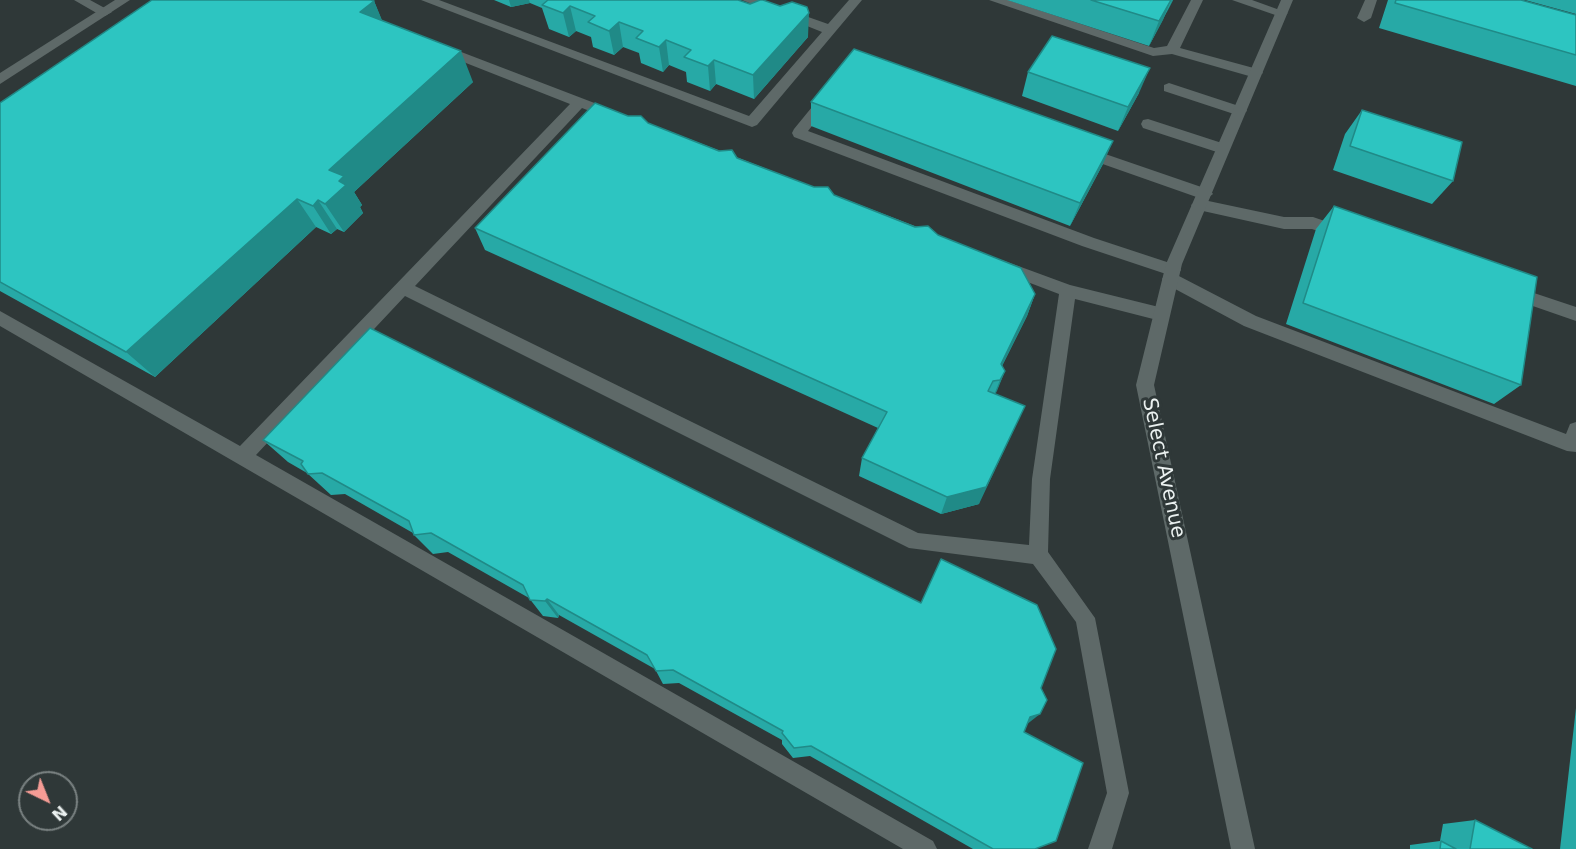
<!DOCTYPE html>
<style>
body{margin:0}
#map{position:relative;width:1576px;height:849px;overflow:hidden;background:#2f3838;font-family:"DejaVu Sans",sans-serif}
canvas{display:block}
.north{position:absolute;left:18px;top:771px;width:60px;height:60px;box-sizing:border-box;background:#2f3838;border:2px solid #7a8282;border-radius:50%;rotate:137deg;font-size:16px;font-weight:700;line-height:24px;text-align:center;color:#ebf1f0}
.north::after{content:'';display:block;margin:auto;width:21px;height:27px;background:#f59c95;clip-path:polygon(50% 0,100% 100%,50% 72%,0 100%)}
</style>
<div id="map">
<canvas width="1576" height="849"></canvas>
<div class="north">N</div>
</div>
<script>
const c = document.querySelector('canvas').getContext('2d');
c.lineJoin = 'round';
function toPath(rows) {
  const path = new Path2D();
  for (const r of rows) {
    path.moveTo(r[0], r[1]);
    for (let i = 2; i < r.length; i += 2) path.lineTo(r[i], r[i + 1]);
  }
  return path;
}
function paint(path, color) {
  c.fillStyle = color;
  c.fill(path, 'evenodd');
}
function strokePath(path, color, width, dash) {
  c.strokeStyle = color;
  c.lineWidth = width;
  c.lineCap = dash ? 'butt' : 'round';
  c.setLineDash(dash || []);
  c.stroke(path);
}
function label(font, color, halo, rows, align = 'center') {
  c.font = font + ' "DejaVu Sans",sans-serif';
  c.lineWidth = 6;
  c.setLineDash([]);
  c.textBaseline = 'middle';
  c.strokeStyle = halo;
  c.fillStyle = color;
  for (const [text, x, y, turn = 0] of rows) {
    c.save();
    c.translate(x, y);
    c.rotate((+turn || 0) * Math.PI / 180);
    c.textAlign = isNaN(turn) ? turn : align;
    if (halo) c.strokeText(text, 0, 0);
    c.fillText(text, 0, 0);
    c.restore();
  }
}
paint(toPath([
 [74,0,90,0,112,12,105,16,100,15,74,0],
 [421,0,439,0,749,116,822,32,742,0,760,0,828,24,849,0,862,0,757,125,752,127,421,0],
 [989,0,1008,0,1154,48,1167,46,1191,0,1203,0,1180,48,1261,70,1263,73,1256,78,1172,54,1153,56,989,0],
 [1232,0,1252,0,1288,13,1281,17,1232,0],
 [1365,0,1377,0,1371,18,1364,22,1357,18,1365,0],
 [443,45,618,112,620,115,613,120,582,108,415,286,918,533,1029,545,1032,479,1059,294,996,270,994,266,996,262,1002,260,1070,285,1167,309,1169,314,1167,319,1161,321,1075,299,1050,479,1048,552,1095,618,1129,793,1112,849,1088,849,1107,793,1076,622,1033,564,909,548,405,296,256,455,933,841,937,849,903,849,0,326,0,311,240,446,570,104,438,52,436,49,443,45],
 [1169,83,1245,108,1247,111,1240,116,1164,91,1164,85,1169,83],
 [826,94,833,99,808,131,1094,238,1179,266,1181,270,1177,275,1256,316,1566,434,1570,424,1576,422,1576,452,1567,451,1244,326,1164,283,1162,279,1166,274,1082,246,794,137,792,133,794,129,821,96,826,94],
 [1148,119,1228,145,1230,149,1223,154,1143,128,1141,124,1143,120,1148,119],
 [1082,146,1210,190,1213,194,1205,200,1077,155,1075,151,1082,146],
 [1199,199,1284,217,1313,217,1348,229,1350,233,1342,239,1312,229,1284,229,1194,209,1191,205,1199,199],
 [1510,285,1576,307,1576,321,1504,296,1502,291,1504,286,1510,285]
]), '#5e6968');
paint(toPath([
 [1281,0,1293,0,1182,264,1154,385,1255,849,1231,849,1136,385,1166,264,1281,0]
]), '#5e6968');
paint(toPath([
 [115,0,130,0,0,84,0,73,115,0]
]), '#5e6968');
paint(toPath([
 [494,0,738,0,808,37,754,99,716,84,710,91,687,82,686,72,669,65,663,72,641,63,639,53,623,47,614,55,593,47,591,37,576,31,569,37,549,29,542,8,530,3,511,7],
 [1007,0,1173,0,1149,46],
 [1388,0,1521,0,1576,15,1576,86,1379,28],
 [1525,0,1576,0,1576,14],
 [374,1,382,21,473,82,354,192,362,205,360,207,363,213,344,232,337,229,331,234,316,227,155,377,0,291,0,103],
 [1028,72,1139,93,1118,131,1022,96],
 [811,102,1103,164,1070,226,811,126],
 [1362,110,1453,181,1432,204,1333,170,1345,134],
 [648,123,938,235,1035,294,1027,316,1002,366,1005,371,995,394,979,504,941,514,859,476,862,458,878,428,485,250,475,228],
 [1334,206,1521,385,1494,404,1286,324,1316,229],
 [263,440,1027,725,1024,732,1035,849,973,849,810,756,793,758,782,744,782,740,679,683,663,684,655,669,559,615,558,618,543,616,529,598,448,552,433,554,414,535,413,533,345,494,331,495,307,473,288,462],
 [1576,708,1576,849,1560,849],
 [1475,820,1532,849,1410,849,1410,845,1440,841,1443,824]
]), '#27a9a6');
paint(toPath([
 [509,0,529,0,530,3,511,7],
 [1171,0,1163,20,1149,46,1159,21],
 [1172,0,1173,0,1166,14],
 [374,1,387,32,360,12],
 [570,6,576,31,569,37,563,13],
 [809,13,808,37,754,99,753,75],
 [619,22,623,47,614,55,609,31],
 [666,40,669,65,663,72,659,47],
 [461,51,473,82,354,192,362,205,360,207,363,213,344,232,325,204,329,170],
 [714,60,716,84,710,91,708,66],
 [1150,68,1139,93,1118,131,1128,107],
 [1113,141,1103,164,1070,226,1080,203],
 [297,199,316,227,155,377,126,352],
 [318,200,337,229,331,234,313,206],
 [1035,294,1027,316,993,384,1001,364],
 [1005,371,997,391,992,400,1000,380],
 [1025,406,979,504,941,514,947,497],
 [547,599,559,615,558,618,545,601],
 [1040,714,1026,725,1030,717]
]), '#208a87');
const building = toPath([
 [152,0,371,0,374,1,360,12,461,51,329,170,344,176,339,181,346,185,325,204,318,200,313,206,297,199,126,352,0,282,0,103,152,0],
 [548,0,738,0,750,4,760,0,763,0,780,6,792,2,807,7,809,13,753,75,714,60,708,66,684,57,691,50,666,40,659,47,636,38,643,31,619,22,609,31,588,22,595,16,570,6,563,13,542,5,548,0],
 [1091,0,1171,0,1159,21,1091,0],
 [1396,0,1521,0,1576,15,1576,55,1395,3,1396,0],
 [1052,36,1150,68,1128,107,1028,72,1052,36],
 [854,49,1113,141,1080,203,811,102,854,49],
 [595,103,628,116,641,116,648,123,719,151,732,150,737,158,814,187,828,187,834,195,915,227,928,226,938,235,1021,268,1035,294,1001,364,1005,371,1000,380,993,381,988,391,1025,406,986,487,947,497,862,458,887,412,475,228,595,103],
 [1362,110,1462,142,1453,181,1350,146,1362,110],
 [1334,206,1537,277,1521,385,1303,303,1334,206],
 [370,328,921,603,941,559,1037,605,1056,649,1041,688,1047,700,1040,714,1030,717,1024,732,1083,763,1056,841,1035,849,993,849,811,746,794,748,782,733,783,731,673,670,656,671,647,655,547,599,545,601,530,600,523,585,431,533,414,535,409,521,322,473,308,474,301,464,303,461,263,440,370,328],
 [1475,820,1532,849,1470,849,1475,820],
 [1441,841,1456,849,1440,849,1441,841]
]);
paint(building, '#2dc5c1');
strokePath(building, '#208a87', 1.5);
label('20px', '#ebf1f0', '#2f3838', [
 ["Select Avenue",1163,468,78]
]);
</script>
